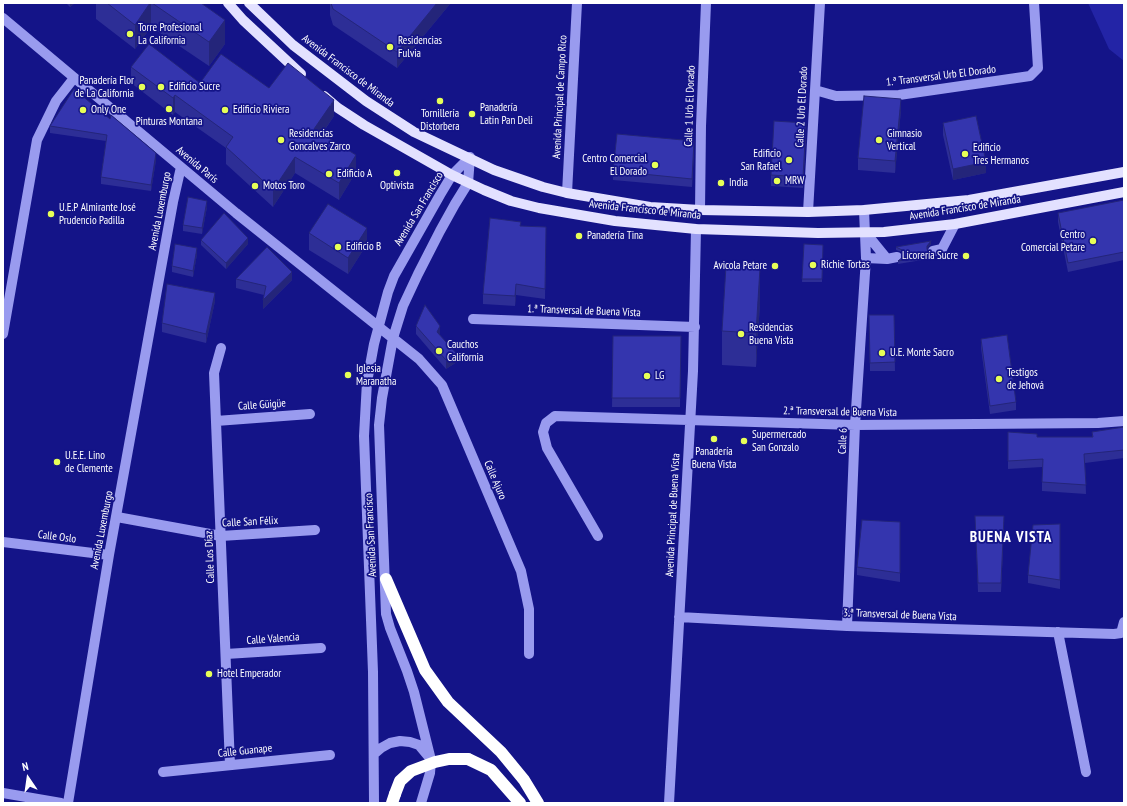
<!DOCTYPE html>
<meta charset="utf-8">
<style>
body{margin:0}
#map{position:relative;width:1127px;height:806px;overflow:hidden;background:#141488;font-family:"PT Sans Narrow",sans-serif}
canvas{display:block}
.frame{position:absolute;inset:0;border:4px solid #fff;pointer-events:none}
.north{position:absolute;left:8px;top:758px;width:40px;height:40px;-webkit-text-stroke:3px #141488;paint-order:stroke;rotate:347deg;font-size:11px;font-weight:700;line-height:16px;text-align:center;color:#fff}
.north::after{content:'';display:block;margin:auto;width:14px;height:18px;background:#fff;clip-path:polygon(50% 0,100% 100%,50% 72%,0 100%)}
</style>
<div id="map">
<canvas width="1127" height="806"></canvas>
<div class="frame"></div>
<div class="north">N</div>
</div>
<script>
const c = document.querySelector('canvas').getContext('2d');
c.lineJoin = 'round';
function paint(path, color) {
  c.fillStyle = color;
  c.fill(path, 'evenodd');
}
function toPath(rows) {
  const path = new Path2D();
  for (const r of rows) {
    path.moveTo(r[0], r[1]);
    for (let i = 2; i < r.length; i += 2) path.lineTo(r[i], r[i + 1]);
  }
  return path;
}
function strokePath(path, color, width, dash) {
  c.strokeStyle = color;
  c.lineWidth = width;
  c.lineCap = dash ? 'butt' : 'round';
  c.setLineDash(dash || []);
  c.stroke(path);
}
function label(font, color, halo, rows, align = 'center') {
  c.font = font + ' "PT Sans Narrow",sans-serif';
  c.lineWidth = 3.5;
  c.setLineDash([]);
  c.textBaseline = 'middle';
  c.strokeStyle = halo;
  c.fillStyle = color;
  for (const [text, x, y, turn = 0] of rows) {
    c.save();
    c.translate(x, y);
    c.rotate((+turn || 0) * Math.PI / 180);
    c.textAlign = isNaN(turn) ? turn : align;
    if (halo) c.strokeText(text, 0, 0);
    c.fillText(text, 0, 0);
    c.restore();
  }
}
paint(toPath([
 [1088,3,1124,3,1124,61,1109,49]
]), '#2324a6');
strokePath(toPath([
 [3,18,236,213,419,359,442,385,521,571,529,609,529,654],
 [815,90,836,96,899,95,1030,76,1038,68,1034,3],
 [567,193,577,3],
 [700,210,701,126,706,3],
 [808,212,820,3],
 [865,232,887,259],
 [933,251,942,249,955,224],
 [866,258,887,259,897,257],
 [473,319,695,327],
 [3,334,37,140,56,101,74,78],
 [221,348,214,373,230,765],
 [216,421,310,414],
 [117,517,221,536,315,530],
 [598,536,547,448,543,432,546,423,555,416,855,425,1098,423,1124,421],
 [3,542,109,555],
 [679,617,847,626,1114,634,1121,633,1124,622],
 [847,626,855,425,866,258,864,210],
 [1058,632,1086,772],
 [226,654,321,648],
 [374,754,381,748,390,743,400,741,410,742,419,745,429,757],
 [163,772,330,755],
 [3,793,61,803],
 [68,803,109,555,173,202,181,167],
 [374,803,373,672,364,436,367,382,374,344,388,292,394,276,440,195,452,175,470,157],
 [421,803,430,773,431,760,414,692,407,671,390,628,386,614,379,425,382,398,393,338,403,306,418,274,440,231,455,204,468,183,470,157],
 [669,803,693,371,696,229]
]), '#999bef', 10);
strokePath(toPath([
 [228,3,243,20,301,74],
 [249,3,293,45,366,101,414,132,494,170,543,187,567,193,650,207,700,210,808,212,864,210,969,200,1124,172],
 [324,96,338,108,364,125,452,175,484,190,511,201,539,208,615,221,696,229,818,233,884,232,955,224,1124,192]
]), '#e3e1ff', 10);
strokePath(toPath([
 [386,579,425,670,448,702,501,752,524,780,538,803],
 [468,759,491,770,520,803],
 [392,803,395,794]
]), '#fff', 12);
strokePath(toPath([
 [395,794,400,781,411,771,435,762,449,759,468,759]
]), '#fff', 12);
paint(toPath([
 [66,3,75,3,70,7],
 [96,3,201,3,225,44,209,66,151,27,135,49,96,19],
 [330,3,450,3,450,4,397,68,333,25,330,15],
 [131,67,200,83,269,88,334,116,322,134,356,172,339,200,295,173,273,207,226,164,226,148,175,112,173,115,131,83],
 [74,89,156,160,151,191,101,184,101,177,106,141,50,133,50,126],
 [901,110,895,173,858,170,858,158],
 [943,123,986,173,953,180,943,135],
 [806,134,803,188,771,186,771,175],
 [694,150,692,187,613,180,613,171],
 [1124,200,1124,260,1068,272,1058,222,1058,213],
 [207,207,202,234,183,231,183,225],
 [521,226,546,227,545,299,516,295,515,306,483,304,483,294],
 [309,233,367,244,348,274,309,250],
 [201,240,248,244,226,269,201,245],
 [804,244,823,245,822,282,802,282],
 [931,244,927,249,927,250,929,253,934,255,934,258,898,264,898,261,903,257,903,256,902,252,896,250,896,247],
 [197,254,193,277,172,272,172,266],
 [236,279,292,280,263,309,264,295,236,288],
 [215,301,206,343,162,332,162,323],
 [760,303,756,367,722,365,722,331],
 [869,315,894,315,895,371,870,371],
 [416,326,440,335,457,362,446,369,416,334],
 [613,336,681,336,680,407,612,407],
 [981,339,1016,402,1016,410,990,414,981,348],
 [1124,427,1124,458,1085,463,1086,494,1042,491,1042,467,1008,469,1008,432,1037,437,1092,437,1092,432],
 [975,516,1004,524,1001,592,978,592],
 [900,522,900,582,857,575,857,567],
 [1060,524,1060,589,1028,583,1028,575]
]), '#2d2e96');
paint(toPath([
 [70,3,75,3,70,7],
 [150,3,151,3,151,27,135,49,135,25],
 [437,3,450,3,450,4,397,68,397,52],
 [225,20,225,44,209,66,209,42],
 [175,95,175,112,173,115,173,98],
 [901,99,901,110,895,173,895,161],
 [334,100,334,116,314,145,314,129],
 [806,123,806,134,803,188,803,177],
 [694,141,694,150,692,187,692,179],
 [156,153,156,160,151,191,151,185],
 [356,155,356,172,339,200,339,183],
 [295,157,295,173,273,207,273,190],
 [986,162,986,173,953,180,953,169],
 [207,201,207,207,202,234,202,228],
 [367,228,367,244,348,274,348,258],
 [248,238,248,244,226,269,226,263],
 [931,241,931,244,927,249,927,252,927,246],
 [197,248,197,254,193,277,193,271],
 [760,268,760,303,756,367,756,333],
 [292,272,292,280,263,309,263,300],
 [516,284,516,295,515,306,515,296],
 [215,293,215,301,206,343,206,334],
 [440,326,440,335,437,340,437,332],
 [457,354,457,362,446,369,446,360],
 [1004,516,1004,524,1001,592,1001,583]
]), '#24257a');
const building = toPath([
 [107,3,150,3,135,25,107,3],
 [152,3,201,3,225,20,209,42,152,3],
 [331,3,437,3,397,52,333,9,331,3],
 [149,44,200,83,221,54,269,88,288,63,334,100,314,129,356,155,339,183,295,157,273,190,226,147,233,137,175,95,173,98,131,67,149,44],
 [74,89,110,119,111,115,156,153,151,185,101,177,107,135,50,126,74,89],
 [864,96,901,99,895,161,858,158,864,96],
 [976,116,986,162,953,169,943,123,976,116],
 [774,121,806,123,803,177,771,175,774,121],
 [617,134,694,141,692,179,613,171,617,134],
 [188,197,207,201,202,228,183,225,188,197],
 [1124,200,1124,252,1068,263,1058,213,1124,200],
 [328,204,367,228,348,258,309,233,328,204],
 [224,213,248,238,226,263,201,240,224,213],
 [490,218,521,222,520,226,546,227,545,289,516,284,515,296,483,294,490,218],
 [931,241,927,246,927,249,929,253,934,255,898,261,903,257,903,253,902,250,896,247,931,241],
 [175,244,197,248,193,271,172,266,175,244],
 [804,244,823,245,822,279,802,279,804,244],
 [267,247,292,272,263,300,266,286,236,279,267,247],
 [726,266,760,268,756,333,722,331,726,266],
 [167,284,215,293,206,334,162,323,167,284],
 [425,305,440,326,437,332,457,354,446,360,416,326,425,305],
 [869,315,894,315,895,362,870,363,869,315],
 [1007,335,1016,402,990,406,981,339,1007,335],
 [613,336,681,336,680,398,612,398,613,336],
 [1124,427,1124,450,1084,454,1086,485,1042,482,1043,459,1008,461,1008,432,1037,434,1037,437,1093,437,1092,432,1124,427],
 [975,516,1004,516,1001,583,978,583,975,516],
 [862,520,900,522,900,573,857,567,862,520],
 [1060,524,1060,580,1028,575,1033,525,1060,524]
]);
paint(building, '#3435ae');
strokePath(building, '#24257a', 1);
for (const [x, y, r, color] of [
 [130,34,4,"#e7ff57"],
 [390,47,4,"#e7ff57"],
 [142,87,4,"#e7ff57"],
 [161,87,4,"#e7ff57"],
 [440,101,4,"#e7ff57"],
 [169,109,4,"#e7ff57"],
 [83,110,4,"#e7ff57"],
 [225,110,4,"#e7ff57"],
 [472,114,4,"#e7ff57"],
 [281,140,4,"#e7ff57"],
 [879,140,4,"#e7ff57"],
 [965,154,4,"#e7ff57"],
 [789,160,4,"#e7ff57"],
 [655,165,4,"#e7ff57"],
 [397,173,4,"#e7ff57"],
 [329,174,4,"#e7ff57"],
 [777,181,4,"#e7ff57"],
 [721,183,4,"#e7ff57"],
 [255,186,4,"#e7ff57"],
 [51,214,4,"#e7ff57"],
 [579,236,4,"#e7ff57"],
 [1093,241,4,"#e7ff57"],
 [338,247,4,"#e7ff57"],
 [966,256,4,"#e7ff57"],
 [813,265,4,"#e7ff57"],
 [775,266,4,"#e7ff57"],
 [741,334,4,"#e7ff57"],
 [439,351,4,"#e7ff57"],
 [882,353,4,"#e7ff57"],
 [348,375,4,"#e7ff57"],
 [647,376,4,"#e7ff57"],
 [999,379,4,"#e7ff57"],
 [714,439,4,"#e7ff57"],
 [744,441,4,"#e7ff57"],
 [57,462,4,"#e7ff57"],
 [209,674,4,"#e7ff57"]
]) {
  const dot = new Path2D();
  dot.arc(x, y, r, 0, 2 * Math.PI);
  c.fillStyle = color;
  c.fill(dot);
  strokePath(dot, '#141488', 1.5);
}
label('11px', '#fff', '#141488', [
 ["Torre Profesional",138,28],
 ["La California",138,41],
 ["Residencias",398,41],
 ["Fulvia",398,54],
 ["Panadería Flor",134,81,"right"],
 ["de La California",134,94,"right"],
 ["Edificio Sucre",169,87],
 ["Panadería",480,108],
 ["Latin Pan Deli",480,121],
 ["Only One",91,110],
 ["Edificio Riviera",233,110],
 ["Tornillería",440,114,"center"],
 ["Distorbera",440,127,"center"],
 ["Pinturas Montana",169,122,"center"],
 ["Residencias",289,134],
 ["Goncalves Zarco",289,147],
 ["Gimnasio",887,134],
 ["Vertical",887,147],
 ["Edificio",973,148],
 ["Tres Hermanos",973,161],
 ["Edificio",781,154,"right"],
 ["San Rafael",781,167,"right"],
 ["Centro Comercial",647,159,"right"],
 ["El Dorado",647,172,"right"],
 ["Edificio A",337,174],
 ["MRW",785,181],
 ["India",729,183],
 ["Motos Toro",263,186],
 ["Optivista",397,186,"center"],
 ["U.E.P Almirante José",59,208],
 ["Prudencio Padilla",59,221],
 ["Centro",1085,235,"right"],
 ["Comercial Petare",1085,248,"right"],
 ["Panadería Tina",587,236],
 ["Edificio B",346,247],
 ["Licorería Sucre",958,256,"right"],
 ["Richie Tortas",821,265],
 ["Avicola Petare",767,266,"right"],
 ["Residencias",749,328],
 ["Buena Vista",749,341],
 ["Cauchos",447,345],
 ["California",447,358],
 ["U.E. Monte Sacro",890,353],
 ["Iglesia",356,369],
 ["Maranatha",356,382],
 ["Testigos",1007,373],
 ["de Jehová",1007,386],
 ["LG",655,376],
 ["Supermercado",752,435],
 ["San Gonzalo",752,448],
 ["Panadería",714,452,"center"],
 ["Buena Vista",714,465,"center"],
 ["U.E.E. Lino",65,456],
 ["de Clemente",65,469],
 ["Hotel Emperador",217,674]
], 'left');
label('11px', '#fff', '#141488', [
 ["Avenida Francisco de Miranda",348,71,37],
 ["1.ª Transversal Urb El Dorado",941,76,-7],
 ["Avenida Principal de Campo Rico",560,97,-87],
 ["Calle 1 Urb El Dorado",690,106,-88],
 ["Calle 2 Urb El Dorado",802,107,-87],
 ["Avenida París",197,165,40],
 ["Avenida Francisco de Miranda",965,208,-9],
 ["Avenida San Francisco",419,209,-59],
 ["Avenida Francisco de Miranda",645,210,6],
 ["Avenida Luxemburgo",160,211,-79],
 ["1.ª Transversal de Buena Vista",584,311,2],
 ["Calle Güigüe",262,405,-4],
 ["2.ª Transversal de Buena Vista",840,412,1],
 ["Calle 6",843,441,-88],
 ["Calle Ajuro",495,480,67],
 ["Avenida Principal de Buena Vista",673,515,-87],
 ["Calle San Félix",250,522,-3],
 ["Avenida Luxemburgo",102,530,-79],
 ["Avenida San Francisco",371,535,-93],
 ["Calle Oslo",57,537,7],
 ["Calle Los Díaz",210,557,-92],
 ["3.ª Transversal de Buena Vista",900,615,2],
 ["Calle Valencia",273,639,-4],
 ["Calle Guanape",245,751,-6]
]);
c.letterSpacing = '1px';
label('bold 15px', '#fff', '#141488', [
 ["BUENA VISTA",1011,538]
]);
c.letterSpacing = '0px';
</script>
